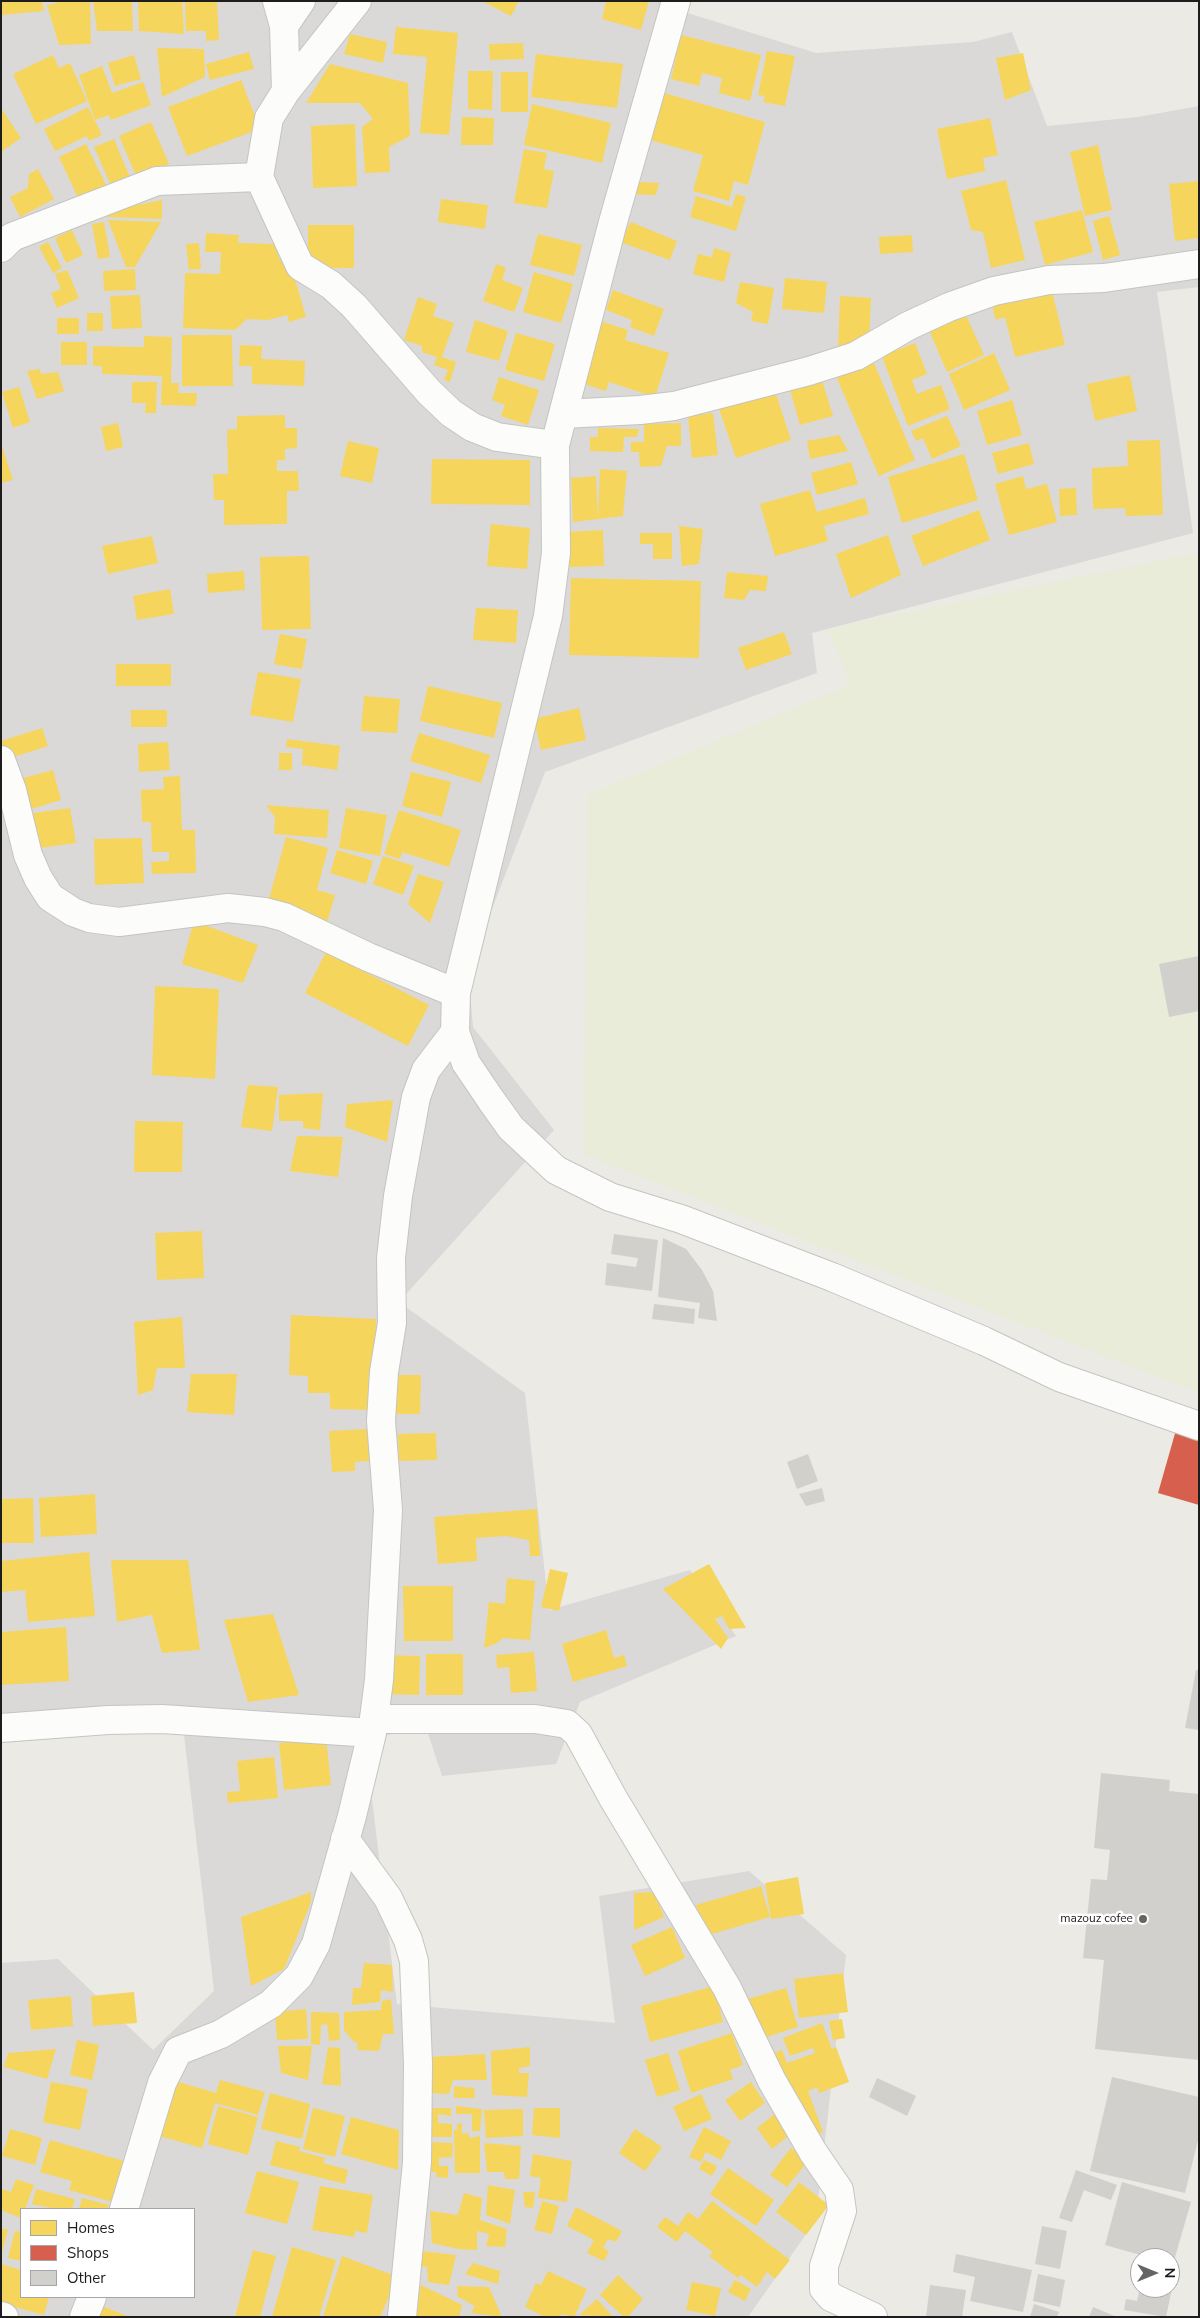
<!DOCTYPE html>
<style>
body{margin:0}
#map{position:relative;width:1200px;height:2318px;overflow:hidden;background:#ebeae5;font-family:"Nunito Sans",sans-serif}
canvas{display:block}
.frame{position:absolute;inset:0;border:2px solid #1d1d1d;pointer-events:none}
.legend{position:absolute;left:20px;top:2208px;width:175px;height:90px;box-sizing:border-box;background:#fff;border:1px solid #a5a5a5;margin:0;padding:6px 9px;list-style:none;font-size:15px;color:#1d1d1d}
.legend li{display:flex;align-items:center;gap:10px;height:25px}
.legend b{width:25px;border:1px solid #a5a5a5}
.north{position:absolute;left:1130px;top:2248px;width:50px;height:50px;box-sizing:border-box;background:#fff;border:1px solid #a5a5a5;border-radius:50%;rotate:90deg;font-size:14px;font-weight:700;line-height:20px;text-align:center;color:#1d1d1d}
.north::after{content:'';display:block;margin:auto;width:18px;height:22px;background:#656563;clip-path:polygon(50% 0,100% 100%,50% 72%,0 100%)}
</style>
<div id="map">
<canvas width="1200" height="2318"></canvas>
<div class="frame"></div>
<ul class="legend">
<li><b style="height:14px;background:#f6d55c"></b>Homes</li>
<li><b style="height:14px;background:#d6604d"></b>Shops</li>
<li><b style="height:14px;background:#d2d0cc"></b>Other</li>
</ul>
<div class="north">N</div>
</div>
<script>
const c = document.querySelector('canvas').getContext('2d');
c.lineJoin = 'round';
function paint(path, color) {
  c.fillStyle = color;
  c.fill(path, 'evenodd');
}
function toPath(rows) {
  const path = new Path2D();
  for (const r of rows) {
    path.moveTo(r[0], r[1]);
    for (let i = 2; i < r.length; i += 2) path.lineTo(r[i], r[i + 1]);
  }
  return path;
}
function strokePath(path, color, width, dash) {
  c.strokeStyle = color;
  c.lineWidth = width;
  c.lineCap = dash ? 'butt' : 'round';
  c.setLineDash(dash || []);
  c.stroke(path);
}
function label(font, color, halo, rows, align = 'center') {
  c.font = font + ' "Nunito Sans",sans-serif';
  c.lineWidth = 5;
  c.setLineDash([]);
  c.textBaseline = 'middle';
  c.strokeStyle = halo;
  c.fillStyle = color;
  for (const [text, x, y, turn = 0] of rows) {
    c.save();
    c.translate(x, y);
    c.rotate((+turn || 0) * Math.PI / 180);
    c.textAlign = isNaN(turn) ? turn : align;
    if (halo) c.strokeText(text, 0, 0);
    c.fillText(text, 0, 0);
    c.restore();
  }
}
paint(toPath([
 [1,1,678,1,675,9,816,53,973,42,1012,32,1047,126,1138,117,1199,106,1199,287,1157,292,1193,533,812,633,817,673,545,772,468,971,473,1027,554,1130,399,1302,525,1393,549,1610,690,1570,736,1636,580,1702,556,1764,442,1776,425,1724,365,1742,397,2004,615,2023,599,1896,749,1871,846,1955,816,2220,748,2317,1,2317,1,1963,58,1959,153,2050,214,1991,182,1718,1,1731],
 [21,2209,194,2209,194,2297,21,2297]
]), '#dad9d7');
paint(toPath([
 [1199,552,1199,1393,584,1155,587,795,850,685,828,629]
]), '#e8ecd8');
paint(toPath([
 [1,1,42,1,44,11,1,15],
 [64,1,90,1,91,44,59,45,47,5],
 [93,1,132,1,133,31,97,31],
 [138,1,182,1,184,34,139,31],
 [185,1,217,1,219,40,206,41,206,31,186,31],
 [482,1,519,1,511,16],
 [606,1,649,1,641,30,602,19],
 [396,27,458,33,449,135,420,133,427,57,393,54],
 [350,34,387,42,383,63,344,54],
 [681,35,761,55,750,101,719,93,722,78,702,73,699,86,671,79],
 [523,43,524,59,490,60,489,44],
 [157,48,204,49,205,77,162,97],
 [767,51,795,56,785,106,763,102,765,96,758,95],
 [249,52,254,69,210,80,206,64],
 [1023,53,1031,90,1005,100,996,58],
 [536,54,623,64,617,108,531,97],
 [53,55,59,68,70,63,87,101,36,124,13,74],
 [134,55,141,79,115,86,108,63],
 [330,64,408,83,410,136,389,147,390,172,365,173,362,127,373,119,360,103,306,103],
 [102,66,112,93,143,82,151,105,111,120,109,115,95,120,79,75],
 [468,71,493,71,492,110,468,109],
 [501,72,528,72,528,112,501,112],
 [241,80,260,129,187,156,168,107],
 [664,93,765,122,748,185,734,181,729,201,693,191,703,155,650,140],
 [532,104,611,123,602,163,524,145],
 [88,107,102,135,89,141,87,136,55,151,44,129],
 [1,108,21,138,1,152],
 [462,117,494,118,493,145,461,145],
 [990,118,998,155,983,158,985,171,947,179,937,129],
 [151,122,169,164,137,178,119,136],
 [355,124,357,186,313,188,311,126],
 [114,139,131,180,112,188,94,147],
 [86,144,108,189,80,202,59,157],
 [1098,145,1112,210,1085,216,1070,152],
 [524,149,547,153,544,169,554,171,547,208,514,203],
 [38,169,54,199,20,217,10,197,28,188,29,174],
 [1006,180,1025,260,991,268,983,232,971,230,961,191],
 [1199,181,1199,238,1175,241,1169,184],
 [638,182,659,183,656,195,630,194],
 [736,194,746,197,736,231,690,217,696,196,732,207],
 [441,199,488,205,485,229,438,222],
 [162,200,162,219,107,217,107,211],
 [1082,210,1093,252,1045,265,1034,222],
 [1109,216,1120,255,1103,260,1093,221],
 [108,220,161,222,135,267,126,267],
 [104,222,110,257,98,259,92,224],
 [631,222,677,241,670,260,620,242],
 [308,225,354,225,354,268,308,268],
 [72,230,83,255,66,263,55,238],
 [206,233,239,235,238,243,274,244,279,258,295,279,306,317,289,322,287,315,268,320,247,319,235,330,183,328,185,273,220,274,221,252,205,252],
 [538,234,582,245,574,276,530,265],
 [912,235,913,252,880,254,879,237],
 [48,242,62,268,53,273,39,247],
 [199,243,201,269,189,270,186,244],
 [714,248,731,253,724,282,693,274,698,254,712,257],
 [496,264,506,268,502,280,523,288,514,312,483,301],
 [135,269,136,290,104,291,103,271],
 [67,270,79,298,57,308,51,293,61,289,55,274],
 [534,272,573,284,561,323,523,312],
 [785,278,827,282,824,313,782,309],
 [740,282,774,288,768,324,751,321,753,312,736,303],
 [613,290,664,309,654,336,630,327,632,320,606,310],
 [1052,291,1065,345,1015,357,1005,317,996,320,992,306],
 [140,295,142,328,112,329,110,296],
 [840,296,871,298,869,339,838,351],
 [418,297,437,304,433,316,454,323,442,357,456,362,450,382,444,380,448,370,434,365,437,357,422,352,422,346,404,340],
 [87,313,103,313,103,331,87,331],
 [965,313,984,355,947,372,929,330],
 [57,318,79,318,79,334,57,334],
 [475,320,508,331,499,361,466,352],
 [600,321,628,330,625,340,669,353,655,397,609,382,606,391,581,383],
 [516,333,555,344,544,381,505,370],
 [182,335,232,335,233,386,182,386],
 [144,336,172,337,171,383,179,383,178,393,197,393,196,406,161,405,162,376,102,374,102,366,93,366,93,346,144,347],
 [61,342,87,342,87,365,61,365],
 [915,343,927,374,912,380,917,394,941,385,950,409,908,426,882,356],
 [240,345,262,346,261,359,305,361,304,386,252,384,252,366,239,366],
 [994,353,1010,390,964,410,949,374],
 [873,361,915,460,879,476,836,376],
 [40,369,41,374,58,372,64,391,37,399,27,371],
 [1130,375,1137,411,1095,421,1087,384],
 [499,377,539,390,528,425,501,416,505,405,492,400],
 [821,377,833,416,800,425,789,386],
 [132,382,157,382,156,413,145,413,146,403,132,403],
 [19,387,30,422,13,428,2,392],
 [775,391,791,440,736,458,719,409],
 [1012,400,1022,435,987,445,977,411],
 [713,413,718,455,692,458,688,416],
 [285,415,285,428,297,428,297,448,285,449,285,460,277,460,277,471,298,471,299,491,287,491,287,524,224,525,224,500,214,500,213,474,228,474,227,430,237,429,237,416],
 [947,416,961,446,932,459,923,438,916,441,911,431],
 [118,423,123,447,106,451,101,427],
 [681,423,681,446,667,446,661,466,640,467,639,452,631,452,631,442,644,442,644,424],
 [598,428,639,429,637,437,624,437,623,452,590,451,590,437,598,437],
 [839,435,848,451,810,459,807,441],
 [1160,440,1163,515,1126,516,1125,508,1093,509,1092,468,1128,466,1127,441],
 [348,441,379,448,372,483,340,476],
 [1,443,13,480,1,483],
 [1029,443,1034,464,998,474,992,453],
 [964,454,978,500,902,523,888,477],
 [432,459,530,460,530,505,431,504],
 [851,462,858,484,817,495,811,473],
 [600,469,627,471,623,516,573,522,571,478,596,476,598,518],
 [1023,476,1026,489,1047,484,1057,522,1009,535,995,484],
 [1076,488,1077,515,1060,516,1059,489],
 [810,490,817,512,865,498,869,514,824,526,828,541,775,556,760,504],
 [979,510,990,540,923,566,911,536],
 [491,524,530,528,527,569,487,566],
 [679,526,703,529,699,564,682,566],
 [603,530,604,566,569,567,568,532],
 [640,533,672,533,672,559,653,559,653,544,640,544],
 [888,535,901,575,851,598,836,554],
 [152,536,158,563,108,574,102,546],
 [309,556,311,629,262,630,260,557],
 [244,571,245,590,208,593,207,574],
 [727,572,768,576,766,591,750,590,744,600,724,598],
 [571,578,701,581,699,658,569,655],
 [170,589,174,614,137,620,133,596],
 [476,608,518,610,516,643,473,640],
 [784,632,792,654,746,670,738,648],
 [280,634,307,639,302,669,274,664],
 [116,664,171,664,171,686,116,686],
 [258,672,301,679,293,722,250,715],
 [428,686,502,703,494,738,420,721],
 [364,696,400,699,397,733,361,731],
 [579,708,586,740,541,750,534,719],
 [131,710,167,710,167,727,131,727],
 [42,728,48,746,7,759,1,741],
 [419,733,490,755,481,783,410,761],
 [287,739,340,746,337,770,302,765,303,749,286,747],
 [168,742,170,770,139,772,138,744],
 [279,753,292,753,292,770,279,770],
 [53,770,61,800,24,811,16,780],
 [411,772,451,782,442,817,402,806],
 [180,776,182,830,195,830,196,873,152,874,151,862,169,861,169,852,152,852,151,822,142,822,141,790,164,789,163,777],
 [266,805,329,810,327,838,274,834,275,817],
 [70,808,76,843,32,849,27,814],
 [346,808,387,815,380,856,339,848],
 [399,810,461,830,449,867,402,852,400,859,384,854],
 [286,837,328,848,317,890,335,895,326,926,266,910],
 [142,838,144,883,95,885,94,839],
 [337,850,373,861,366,884,330,873],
 [383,856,414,866,403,895,373,884],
 [418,874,444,882,430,923,408,904],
 [194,921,258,945,243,983,182,964],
 [326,952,429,1005,408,1046,305,993],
 [155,986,219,989,215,1079,152,1075],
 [248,1085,278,1087,272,1131,241,1127],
 [323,1093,320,1130,303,1128,303,1121,279,1121,279,1095],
 [393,1100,387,1142,345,1127,347,1104],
 [135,1121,183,1122,182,1172,134,1172],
 [297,1136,343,1137,338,1177,290,1171],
 [202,1231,204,1278,157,1280,155,1233],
 [291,1315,376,1319,373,1410,330,1409,330,1393,308,1393,308,1376,289,1375],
 [182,1317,185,1368,157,1368,153,1390,138,1395,134,1322],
 [191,1374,237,1374,234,1415,187,1412],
 [388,1375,421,1375,420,1414,387,1414],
 [368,1429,370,1461,355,1462,355,1471,332,1472,329,1431],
 [436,1433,437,1460,399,1461,398,1434],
 [95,1494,97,1534,41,1537,39,1498],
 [33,1498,34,1543,1,1543,1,1499],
 [537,1509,540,1556,530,1556,529,1540,506,1536,476,1538,477,1561,438,1564,434,1517],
 [89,1552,95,1616,28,1622,25,1590,1,1592,1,1561],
 [111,1560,188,1560,200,1650,162,1653,152,1615,117,1622],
 [709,1564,746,1628,729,1629,722,1616,715,1619,728,1638,721,1649,663,1589],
 [550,1569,568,1573,559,1611,541,1607],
 [507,1578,535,1581,530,1640,503,1638,497,1643,484,1648,489,1602,505,1604],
 [403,1586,453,1586,453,1641,404,1641],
 [273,1614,299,1695,248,1702,224,1620],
 [66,1627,69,1681,1,1685,1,1632],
 [606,1630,614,1658,624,1655,627,1666,573,1682,562,1644],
 [534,1652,537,1691,511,1693,509,1667,497,1668,496,1655],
 [426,1654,463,1654,463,1695,426,1695],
 [384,1655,420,1656,419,1695,383,1694],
 [326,1738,331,1785,284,1790,279,1743],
 [274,1757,278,1798,228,1803,227,1792,240,1791,237,1761],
 [798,1877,804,1914,771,1919,765,1883],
 [761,1886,770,1917,705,1936,696,1905],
 [311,1892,311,1902,284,1969,251,1986,241,1917],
 [654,1892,664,1917,634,1930,634,1893],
 [672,1927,685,1958,645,1976,631,1945],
 [364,1963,392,1965,393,1992,381,1990,380,2002,352,2005,353,1988,361,1988],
 [843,1973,848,2012,799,2018,794,1979],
 [714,1986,723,2022,650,2042,641,2006],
 [786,1988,798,2027,760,2039,748,1999],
 [134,1992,137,2023,93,2026,91,1996],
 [71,1996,73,2026,31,2030,28,2000],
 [391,1999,394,2034,383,2034,379,2051,357,2050,358,2043,354,2042,344,2030,344,2012,381,2010,382,2001],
 [306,2009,308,2039,277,2040,275,2012],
 [311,2012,339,2013,340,2040,329,2041,327,2024,321,2025,320,2045,311,2044],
 [842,2019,845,2038,833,2040,829,2021],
 [822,2023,832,2049,836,2047,849,2082,819,2093,817,2087,808,2091,823,2132,811,2137,772,2054,782,2050,787,2063,815,2053,813,2048,790,2056,783,2038],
 [732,2033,743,2065,730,2070,733,2079,691,2093,678,2051],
 [77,2040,99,2045,92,2080,70,2075],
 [278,2046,312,2046,308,2080,281,2073],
 [328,2047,340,2048,341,2086,322,2084],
 [530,2047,530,2066,519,2068,519,2073,529,2073,527,2097,492,2095,491,2051],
 [56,2049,47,2079,4,2067,8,2053],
 [668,2053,680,2090,657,2097,645,2060],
 [485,2054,487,2080,453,2080,449,2094,428,2093,429,2057],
 [171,2080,216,2093,220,2080,265,2092,258,2115,215,2103,202,2148,156,2135],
 [51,2082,88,2089,80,2130,43,2122],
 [751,2082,765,2103,740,2121,725,2100],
 [454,2086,474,2088,475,2098,454,2098],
 [270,2093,310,2104,302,2139,261,2129],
 [701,2094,712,2119,684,2131,673,2107],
 [218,2106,258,2117,248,2155,208,2144],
 [456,2106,482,2109,480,2131,472,2131,472,2114,456,2114],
 [313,2108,345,2116,335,2157,303,2149],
 [423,2108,451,2108,451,2116,438,2114,438,2123,452,2124,452,2137,422,2137],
 [534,2108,560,2108,560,2138,532,2135],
 [523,2109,523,2136,486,2138,484,2110],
 [776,2113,792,2133,772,2149,757,2128],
 [351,2117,399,2130,398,2170,341,2154],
 [462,2123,462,2134,468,2133,470,2138,480,2136,480,2173,455,2173,454,2130,457,2130,457,2124],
 [704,2127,731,2141,721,2160,706,2152,701,2162,689,2157],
 [10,2129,42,2138,35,2165,2,2156],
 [635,2129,662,2147,645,2171,619,2153],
 [50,2140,124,2161,112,2202,69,2190,72,2181,40,2172],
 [276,2141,300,2147,299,2151,325,2158,323,2163,348,2170,345,2184,270,2165],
 [426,2142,453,2143,452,2157,439,2158,439,2166,448,2166,448,2178,437,2177,436,2172,425,2172],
 [484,2143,521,2146,519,2179,505,2179,504,2172,487,2172],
 [791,2148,808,2161,787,2187,770,2175],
 [533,2154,572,2161,567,2202,538,2198,541,2178,530,2176],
 [704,2160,717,2166,712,2176,699,2169],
 [728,2168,774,2200,756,2226,710,2194],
 [257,2171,299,2182,287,2224,245,2213],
 [16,2179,34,2185,25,2209,21,2209,21,2218,1,2210,2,2189,11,2192],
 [799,2182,829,2205,806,2235,776,2212],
 [488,2185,515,2190,510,2224,486,2215],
 [320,2186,373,2195,367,2233,355,2231,354,2237,312,2230],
 [36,2189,75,2199,72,2209,56,2209,32,2204],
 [523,2192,535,2192,533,2208,525,2207],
 [464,2193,482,2198,480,2220,507,2229,505,2247,486,2246,489,2234,477,2231,477,2250,459,2249,432,2243,430,2211,458,2215],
 [82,2198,109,2205,107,2209,79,2209],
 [542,2201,559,2206,552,2234,534,2230],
 [712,2201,790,2260,775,2279,767,2272,757,2287,741,2275,738,2278,709,2256,713,2252,685,2231,677,2242,657,2227,665,2217,678,2226,688,2212,698,2219],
 [576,2207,622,2231,616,2242,608,2239,603,2248,609,2251,604,2261,587,2253,594,2240,567,2226],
 [1,2228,8,2230,2,2252,1,2252],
 [15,2231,21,2232,21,2261,8,2258],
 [292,2247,336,2260,319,2317,272,2317],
 [253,2250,276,2256,260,2317,235,2317],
 [420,2251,456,2255,449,2285,428,2282,427,2267,420,2266],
 [342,2256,398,2277,380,2317,323,2317],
 [473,2263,500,2271,498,2284,465,2274],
 [1,2264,21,2270,21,2297,49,2297,44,2315,1,2303],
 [548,2271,587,2289,574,2317,561,2314,560,2317,545,2317,525,2307,536,2283,541,2285],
 [618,2275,643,2299,628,2317,624,2317,600,2295],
 [735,2280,751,2289,745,2301,728,2292],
 [692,2282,721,2288,715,2316,686,2310],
 [421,2285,462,2305,459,2317,410,2317],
 [457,2286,489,2287,502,2317,471,2313,475,2306,458,2297],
 [597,2299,613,2317,579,2315],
 [94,2303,130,2317,88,2317]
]), '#f6d55c');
paint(toPath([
 [1176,1430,1199,1437,1199,1505,1158,1493]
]), '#d6604d');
paint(toPath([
 [1199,956,1199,1011,1169,1017,1159,964],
 [614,1234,658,1240,652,1291,605,1285,607,1263,636,1267,638,1258,611,1254],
 [663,1238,686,1249,702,1270,713,1291,717,1321,698,1318,700,1303,658,1297],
 [654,1304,695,1309,694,1324,652,1319],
 [808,1454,818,1481,797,1489,787,1462],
 [822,1488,825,1501,806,1506,799,1494],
 [1196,1670,1199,1670,1199,1730,1185,1728],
 [1101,1773,1170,1780,1169,1791,1199,1794,1199,2060,1095,2049,1104,1960,1083,1958,1091,1879,1107,1880,1110,1850,1094,1848],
 [1112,2077,1199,2097,1199,2136,1185,2193,1090,2171],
 [877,2078,916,2096,907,2116,869,2097],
 [1076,2170,1117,2185,1111,2200,1084,2190,1072,2222,1059,2218],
 [1122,2182,1191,2202,1173,2264,1170,2263,1170,2258,1151,2258,1105,2245],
 [1042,2226,1067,2231,1060,2269,1035,2264],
 [956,2254,1032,2270,1023,2312,970,2301,975,2277,953,2272],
 [1170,2267,1176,2269,1166,2317,1124,2310,1126,2299,1137,2301,1140,2288,1170,2288],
 [1038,2274,1065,2280,1060,2307,1033,2301],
 [930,2285,966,2290,962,2317,926,2317],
 [1034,2304,1059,2312,1057,2317,1030,2317],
 [1093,2307,1117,2317,1089,2317]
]), '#d2d0cc');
const street = toPath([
 [277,1,284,26,286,91],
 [357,1,286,91,269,118,259,177,300,266,331,285,354,306,429,392,451,413,472,427,497,437,555,445],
 [676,1,613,222,555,445,556,553,548,616,456,993,455,1032,466,1063,491,1100,511,1128,556,1170,610,1197,681,1219,832,1277,984,1341,1059,1377,1199,1426],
 [284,26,301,1],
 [1,248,12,237,157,181,259,177],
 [563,414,640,410,674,406,809,371,856,356,908,326,949,307,994,291,1049,280,1104,278,1199,264],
 [1,760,12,790,28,855,38,878,50,897,73,912,89,918,119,922,228,908,265,912,284,917,368,957,456,993],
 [374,1719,535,1719,567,1724,578,1734,613,1798,727,1988,772,2081,813,2152,839,2190,842,2211,824,2266,824,2289,831,2297,873,2317],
 [1,1728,108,1720,162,1719,372,1733],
 [345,1839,388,1898,408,1940,414,1961,418,2064,417,2162,402,2317],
 [124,2209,162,2083,178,2051,221,2034,271,2004,299,1976,316,1944,352,1816,372,1733,379,1680,388,1510,381,1421,384,1372,392,1323,391,1258,398,1196,416,1097,426,1070,455,1032],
 [1,2316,4,2317],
 [84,2317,92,2297]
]);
strokePath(street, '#c4c4c1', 30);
strokePath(street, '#fcfcfb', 28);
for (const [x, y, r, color] of [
 [1143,1919,5,"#656563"]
]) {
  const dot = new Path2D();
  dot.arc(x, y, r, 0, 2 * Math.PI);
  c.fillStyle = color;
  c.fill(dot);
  strokePath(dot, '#fff', 2);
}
label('12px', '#1d1d1d', '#fff', [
 ["mazouz cofee",1133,1919]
], 'right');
</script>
